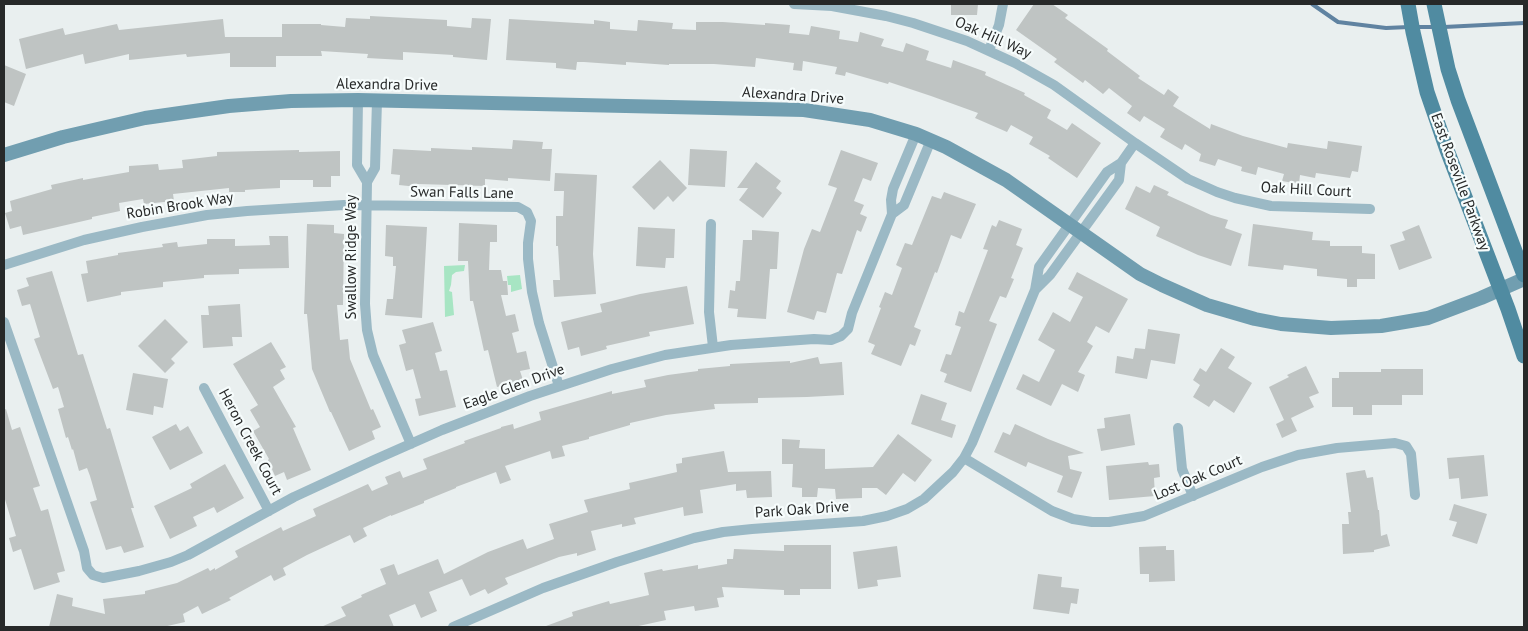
<!DOCTYPE html>
<style>
body{margin:0}
#map{position:relative;width:1528px;height:631px;overflow:hidden;background:#e9efef;font-family:"PT Sans",sans-serif}
canvas{display:block}
.frame{position:absolute;inset:0;border:5px solid #272929;pointer-events:none}
</style>
<div id="map">
<canvas width="1528" height="631"></canvas>
<div class="frame"></div>
</div>
<script>
const c = document.querySelector('canvas').getContext('2d');
c.lineJoin = 'round';
function paint(path, color) {
  c.fillStyle = color;
  c.fill(path, 'evenodd');
}
function toPath(rows) {
  const path = new Path2D();
  for (const r of rows) {
    path.moveTo(r[0], r[1]);
    for (let i = 2; i < r.length; i += 2) path.lineTo(r[i], r[i + 1]);
  }
  return path;
}
function strokePath(path, color, width, dash) {
  c.strokeStyle = color;
  c.lineWidth = width;
  c.lineCap = dash ? 'butt' : 'round';
  c.setLineDash(dash || []);
  c.stroke(path);
}
function label(font, color, halo, rows, align = 'center') {
  c.font = font + ' "PT Sans",sans-serif';
  c.lineWidth = 4.5;
  c.setLineDash([]);
  c.textBaseline = 'middle';
  c.strokeStyle = halo;
  c.fillStyle = color;
  for (const [text, x, y, turn = 0] of rows) {
    c.save();
    c.translate(x, y);
    c.rotate((+turn || 0) * Math.PI / 180);
    c.textAlign = isNaN(turn) ? turn : align;
    if (halo) c.strokeText(text, 0, 0);
    c.fillText(text, 0, 0);
    c.restore();
  }
}
paint(toPath([
 [465,265,464,271,456,272,452,275,451,285,449,291,452,292,454,315,445,317,444,266],
 [520,275,522,289,511,292,511,285,508,285,507,276]
]), '#a7e5c3');
strokePath(toPath([
 [1312,4,1338,22,1386,28,1409,27],
 [1416,27,1434,27],
 [1444,27,1524,23]
]), '#6083a1', 4);
paint(toPath([
 [951,4,978,4,977,15,951,15],
 [1034,4,1052,4,1068,15,1065,18,1108,49,1107,51,1140,76,1138,78,1164,95,1168,89,1179,97,1173,106,1210,129,1211,124,1243,136,1287,148,1288,143,1327,149,1328,141,1362,146,1358,172,1352,171,1350,178,1316,173,1315,178,1300,175,1299,184,1282,181,1284,174,1258,167,1256,175,1241,171,1242,167,1218,159,1215,166,1199,161,1201,154,1185,144,1182,150,1160,137,1165,129,1144,116,1140,122,1127,113,1132,106,1109,88,1103,94,1085,80,1083,83,1054,62,1057,59,1016,30],
 [370,16,447,20,447,26,471,28,472,18,491,19,487,60,453,57,453,55,403,52,403,60,367,58,368,54,321,51,322,56,276,56,276,67,230,67,230,53,187,57,186,54,129,60,129,54,85,64,83,54,26,69,19,39,63,28,65,35,117,24,119,30,223,19,225,37,282,37,282,24,321,24,321,25,345,27,346,18,370,19],
 [509,19,594,24,594,20,610,22,610,29,637,31,638,20,673,23,672,29,696,30,696,22,723,22,765,25,765,23,790,25,789,33,809,35,811,26,840,31,839,39,858,42,860,32,884,39,881,46,903,52,906,43,929,51,926,60,951,68,953,60,986,72,985,75,1025,93,1024,95,1051,110,1047,118,1067,130,1072,123,1101,143,1077,178,1048,158,1050,156,1029,144,1033,137,1011,125,1007,132,975,118,978,113,931,96,889,82,888,84,846,72,845,76,835,74,837,67,803,61,802,71,793,70,794,63,756,58,755,67,714,64,669,64,669,65,626,62,626,65,584,62,577,62,576,70,556,68,556,63,506,60],
 [4,65,26,74,14,106,4,102],
 [513,140,543,142,542,149,552,149,550,181,508,178,508,181,485,179,485,186,418,184,418,187,399,185,400,175,391,174,393,149,431,151,431,148,472,150,472,147,512,149],
 [690,149,727,151,725,187,688,185],
 [299,150,299,152,340,151,340,176,331,176,331,187,313,187,313,180,280,180,280,188,259,189,245,190,245,192,229,192,229,188,173,194,174,201,144,204,143,199,119,203,120,211,92,217,92,219,23,235,21,226,10,229,5,213,12,211,10,201,52,189,51,185,83,178,83,180,129,172,129,166,158,164,159,170,183,168,182,160,217,156,217,152],
 [841,150,878,163,871,181,863,178,854,201,864,205,860,214,867,217,861,232,857,230,842,274,837,273,826,313,817,311,814,320,787,312,804,249,812,229,820,232,837,188,828,185],
 [660,160,687,188,673,202,668,196,654,210,632,187],
 [756,162,781,181,776,188,782,193,763,218,739,200,748,188,737,188],
 [555,173,597,175,593,254,596,294,554,297,553,280,560,280,558,246,556,246,556,216,563,216,564,191,554,191],
 [1154,185,1169,192,1167,195,1211,215,1228,220,1225,228,1242,234,1231,266,1198,255,1156,236,1160,227,1125,209,1136,186,1150,193],
 [944,192,976,204,961,239,951,235,937,273,935,272,914,327,921,330,915,346,910,344,901,366,871,354,875,345,868,342,881,308,879,307,885,292,892,295,902,268,896,265,905,243,912,245,932,196,941,199],
 [999,220,1022,229,1016,245,1023,248,1011,278,1014,279,1006,298,1000,296,989,321,997,324,971,392,944,382,947,374,940,371,946,354,951,355,961,327,955,325,959,311,964,313,988,250,983,249,992,225,996,227],
 [459,223,497,225,497,242,490,242,489,270,501,270,503,281,507,281,508,295,501,295,506,316,515,314,519,331,512,333,517,353,526,351,530,369,520,371,523,380,497,387,488,350,484,351,473,301,470,301,468,261,458,261],
 [307,224,334,225,334,233,344,234,343,305,337,305,340,340,348,339,350,359,371,410,373,409,381,427,372,431,375,439,349,451,331,412,330,412,312,369,307,314,304,314],
 [1253,224,1313,232,1312,240,1330,241,1330,246,1362,246,1362,253,1375,254,1375,279,1357,279,1357,287,1347,287,1347,279,1317,276,1317,269,1284,265,1283,270,1248,266],
 [386,225,427,227,422,318,385,315,387,299,393,299,396,266,393,266,393,257,385,256],
 [1419,225,1432,258,1399,270,1390,245,1405,240,1402,232],
 [638,227,675,229,674,258,666,258,665,268,636,266],
 [752,230,779,232,777,269,770,269,766,319,737,317,738,309,728,308,730,290,735,291,736,281,740,281,743,240,752,240],
 [269,236,288,236,289,268,239,269,239,274,204,275,204,278,163,282,163,287,121,292,121,295,87,302,81,274,88,273,86,261,118,255,118,253,163,247,162,244,177,242,178,247,207,244,207,239,235,239,235,246,270,245],
 [52,271,78,355,83,354,107,429,110,428,134,508,131,508,144,547,124,553,121,546,106,550,90,502,97,500,90,476,87,468,79,471,73,449,72,450,68,437,66,438,58,409,64,407,58,387,53,389,34,339,40,337,30,304,22,306,17,290,29,286,26,278],
 [1077,272,1128,299,1109,333,1096,326,1087,342,1093,346,1078,372,1085,375,1078,392,1062,384,1051,406,1016,389,1023,374,1039,382,1055,350,1038,340,1053,312,1070,322,1083,297,1068,289],
 [687,286,694,324,649,332,650,336,606,346,607,349,581,356,579,347,568,350,561,322,602,312,600,304,640,294],
 [240,304,242,337,232,337,233,346,203,348,201,315,209,315,208,306],
 [165,319,188,342,171,359,175,363,165,373,138,346],
 [433,322,442,351,435,353,440,371,447,370,456,407,419,416,415,399,421,398,413,369,406,371,399,345,406,343,402,330],
 [1148,329,1180,334,1175,364,1151,360,1147,379,1115,373,1117,356,1133,359,1135,348,1145,349],
 [271,342,286,367,280,370,285,379,273,387,296,427,293,428,311,470,287,480,284,472,275,476,268,460,269,459,253,431,260,427,250,410,258,405,233,364],
 [1221,348,1235,357,1228,368,1252,383,1234,413,1214,400,1209,407,1193,397,1200,385,1193,380,1200,368,1206,372],
 [818,357,820,364,842,362,844,395,807,397,758,398,758,403,714,404,715,409,666,415,630,423,630,425,589,437,589,439,562,446,565,456,552,459,550,451,505,466,511,480,500,484,496,472,456,487,456,488,424,501,424,503,391,516,391,515,363,528,367,536,354,543,350,535,307,555,283,568,286,575,274,581,271,575,229,598,231,600,202,614,198,606,183,614,185,622,163,627,49,627,57,594,73,598,72,606,105,614,103,599,145,594,145,591,177,583,208,568,210,571,215,568,215,570,238,557,235,551,254,541,281,527,283,531,316,516,313,509,368,484,372,491,388,484,385,477,400,471,403,478,427,469,423,459,465,443,464,441,501,428,501,427,513,424,514,429,541,420,539,412,612,391,612,394,646,387,644,380,668,375,698,371,698,369,730,366,730,364,790,361,790,363],
 [1306,366,1319,393,1309,397,1314,407,1291,418,1297,431,1282,438,1276,424,1284,420,1269,387,1289,377,1287,375],
 [1381,369,1423,369,1423,395,1402,395,1402,405,1372,405,1372,415,1353,415,1353,407,1332,407,1332,378,1339,378,1339,372,1381,372],
 [133,373,168,379,163,408,154,406,153,415,126,410],
 [921,394,947,403,941,420,956,425,952,438,911,424],
 [6,409,12,430,20,427,40,486,33,488,41,511,48,509,65,571,57,573,60,582,34,590,21,549,13,552,9,538,16,536,4,496,4,410],
 [1130,414,1135,445,1101,451,1097,429,1105,428,1104,418],
 [176,424,180,431,188,426,203,453,170,470,152,437],
 [1015,424,1048,439,1084,453,1068,456,1070,469,1082,472,1072,498,1057,492,1063,476,1028,462,1026,467,994,452,1003,432,1010,435],
 [898,434,932,460,915,482,903,473,886,495,877,488,862,488,862,498,836,499,835,489,818,488,817,497,802,497,802,488,792,487,793,464,782,464,782,439,800,440,799,448,825,449,825,469,873,467],
 [724,451,728,472,771,471,772,497,747,498,746,490,736,491,736,484,700,490,703,513,684,516,683,507,634,518,636,524,622,527,622,524,591,531,596,550,577,556,577,553,559,557,505,578,508,584,488,594,485,589,470,596,462,579,429,592,437,611,421,618,415,604,389,615,394,627,321,627,346,616,341,607,362,597,361,595,386,584,380,569,394,564,398,575,438,559,444,574,488,552,523,539,527,549,554,539,549,524,588,512,584,500,630,489,629,483,677,472,676,464,682,463,682,458],
 [1484,455,1488,496,1461,499,1459,478,1449,479,1447,458],
 [1148,462,1149,465,1159,464,1160,477,1154,478,1155,496,1109,500,1106,466],
 [225,464,244,498,217,513,214,507,193,517,197,526,170,539,154,506,192,488,190,484],
 [1365,470,1367,478,1373,477,1378,510,1379,510,1381,536,1387,534,1390,546,1374,550,1374,552,1343,554,1342,524,1349,524,1348,512,1351,512,1346,473],
 [1454,504,1487,514,1477,544,1452,536,1457,522,1449,520],
 [784,545,831,545,831,589,800,589,800,595,784,595,784,590,722,587,724,597,717,598,719,607,695,611,694,606,664,611,666,620,634,627,546,627,546,626,573,616,572,612,609,601,610,604,649,595,644,573,662,569,663,571,698,565,698,569,727,564,727,559,733,559,734,549,784,551],
 [897,546,901,577,877,580,878,586,858,589,853,552],
 [1166,546,1166,550,1174,550,1175,581,1149,582,1149,574,1140,574,1139,547],
 [1038,574,1062,577,1061,587,1079,589,1077,604,1071,603,1069,614,1033,609]
]), '#bfc4c3');
strokePath(toPath([
 [989,50,999,25,1003,4],
 [358,100,357,165,367,182,365,304,367,330,373,355,411,444],
 [1135,143,1188,179,1217,192,1235,198,1271,206,1370,209],
 [367,182,375,168,377,101],
 [892,214,904,205,931,140],
 [711,224,709,312,713,347],
 [4,265,84,240,142,227,207,215,247,211,344,205,518,207,527,212,531,221,528,243,528,259,532,292,539,323,559,386],
 [1035,290,1050,275,1119,180,1121,163],
 [4,322,84,551,87,568,93,575,103,578,139,571,171,562,188,555,294,497,374,460,442,430,530,396,612,369,665,355,731,345,814,339,831,340,841,336,848,329,852,313,892,214,891,200,893,189,916,134],
 [204,388,269,511],
 [1178,428,1182,469,1193,496],
 [964,458,1052,511,1073,519,1092,522,1109,522,1144,516,1262,467,1298,455,1337,448,1395,443,1406,446,1411,454,1415,495],
 [453,627,543,588,617,562,694,538,723,532,752,529,863,521,887,516,907,509,924,499,953,472,964,458,972,443,1035,290,1039,267,1107,172,1121,163,1135,143,1054,85,1015,63,967,41,913,23,886,16,832,6,794,4]
]), '#9bb9c5', 10);
strokePath(toPath([
 [4,155,63,137,145,118,229,106,291,101,358,100,804,110,870,120,916,134,946,147,1006,180,1140,274,1162,285,1207,305,1255,319,1281,324,1331,328,1381,326,1428,318,1481,298,1524,279]
]), '#719eb0', 14);
strokePath(toPath([
 [1408,4,1413,32,1427,92,1447,150,1508,309,1524,356],
 [1434,4,1448,69,1458,100,1524,275]
]), '#508ba1', 15);
label('15px', '#272929', '#f6fcfc', [
 ["Oak Hill Way",993,38,24],
 ["Alexandra Drive",387,85,1],
 ["Alexandra Drive",793,96,4],
 ["East Roseville Parkway",1460,182,70],
 ["Oak Hill Court",1306,190,3],
 ["Swan Falls Lane",462,193,1],
 ["Robin Brook Way",180,206,-9],
 ["Swallow Ridge Way",352,257,-90],
 ["Eagle Glen Drive",514,387,-20],
 ["Heron Creek Court",250,442,62],
 ["Lost Oak Court",1198,478,-23],
 ["Park Oak Drive",802,510,-4]
]);
</script>
